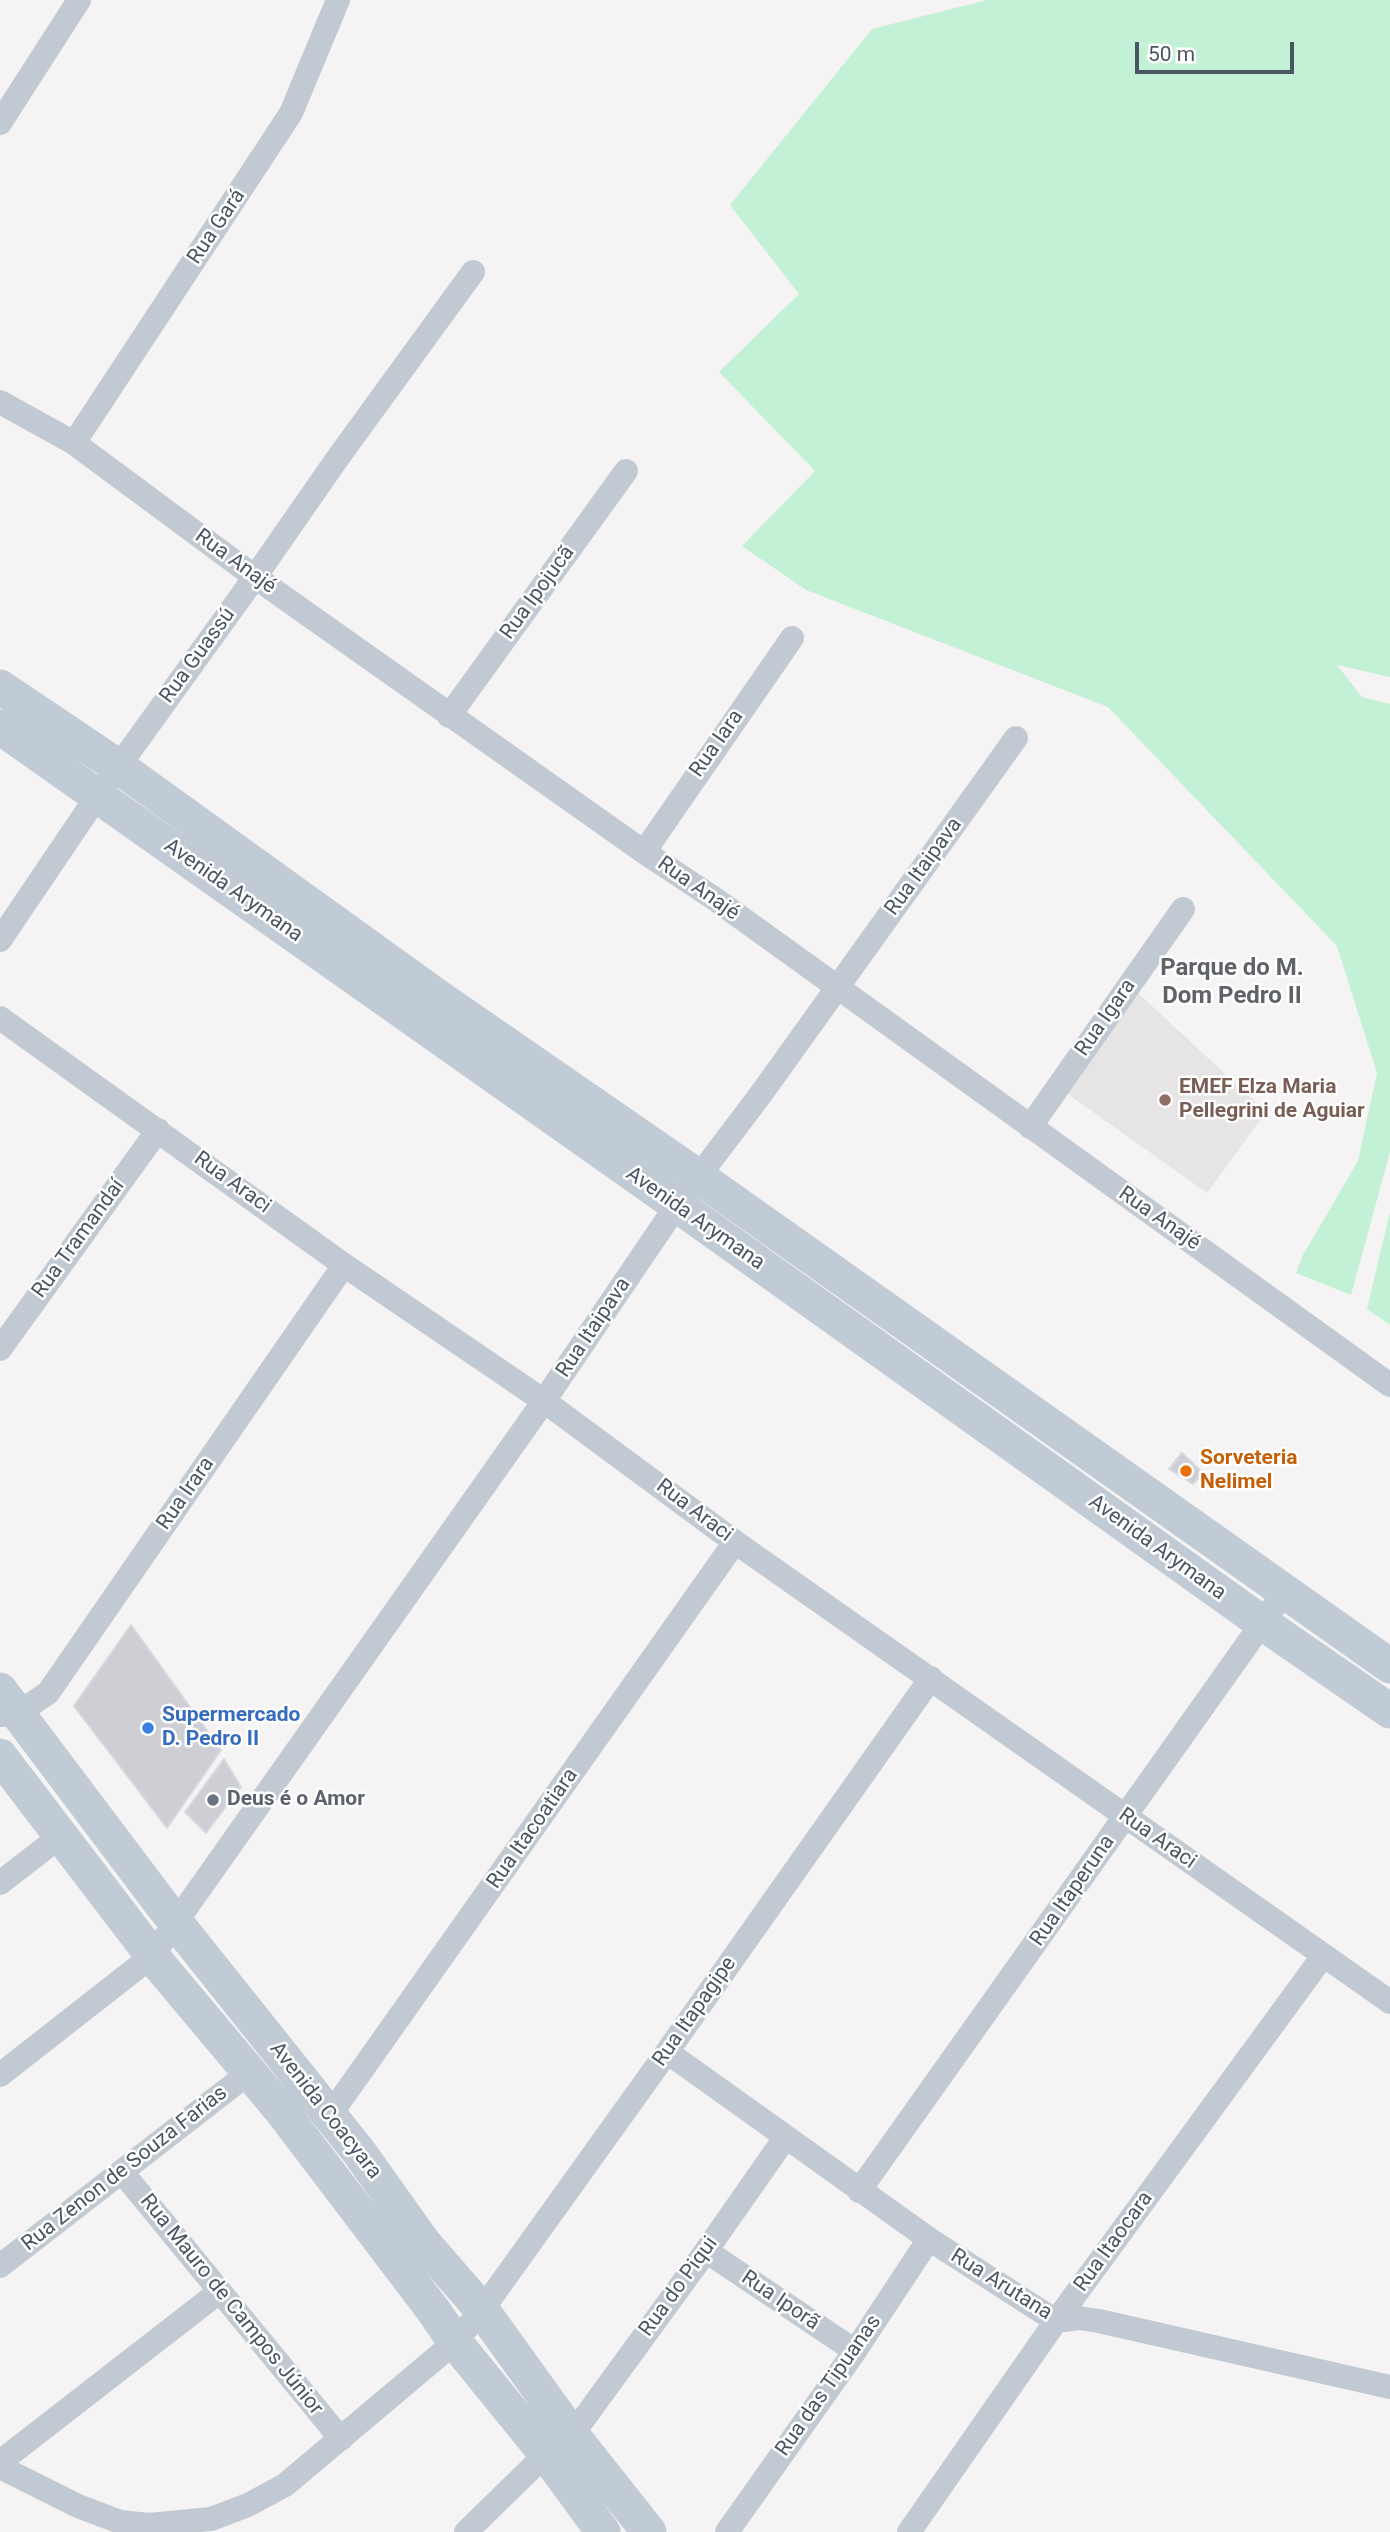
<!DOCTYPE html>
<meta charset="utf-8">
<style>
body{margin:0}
#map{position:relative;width:1390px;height:2532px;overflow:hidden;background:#f5f3f3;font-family:Roboto,sans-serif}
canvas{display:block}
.scale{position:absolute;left:1135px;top:42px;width:159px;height:32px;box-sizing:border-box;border:4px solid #4a5661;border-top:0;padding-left:9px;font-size:21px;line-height:24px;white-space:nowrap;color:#4a5661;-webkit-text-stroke:5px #fff;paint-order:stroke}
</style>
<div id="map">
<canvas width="1390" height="2532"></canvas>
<div class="scale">50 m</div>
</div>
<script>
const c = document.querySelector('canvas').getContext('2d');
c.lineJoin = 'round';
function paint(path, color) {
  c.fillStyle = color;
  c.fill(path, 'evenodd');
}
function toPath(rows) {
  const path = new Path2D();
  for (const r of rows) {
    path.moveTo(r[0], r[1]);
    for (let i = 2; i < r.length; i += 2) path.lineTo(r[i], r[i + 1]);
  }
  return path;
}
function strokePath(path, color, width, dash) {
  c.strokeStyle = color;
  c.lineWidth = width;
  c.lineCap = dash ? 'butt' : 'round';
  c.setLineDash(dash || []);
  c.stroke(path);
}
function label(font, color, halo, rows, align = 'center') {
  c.font = font + ' Roboto,sans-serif';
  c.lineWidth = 5;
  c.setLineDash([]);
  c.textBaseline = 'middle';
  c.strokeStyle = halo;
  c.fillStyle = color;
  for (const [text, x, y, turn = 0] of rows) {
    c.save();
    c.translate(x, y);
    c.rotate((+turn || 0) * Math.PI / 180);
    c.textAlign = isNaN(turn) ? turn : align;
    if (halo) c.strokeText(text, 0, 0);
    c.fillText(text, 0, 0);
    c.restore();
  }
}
paint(toPath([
 [1137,992,1266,1112,1207,1193,1061,1089]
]), '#e6e4e5');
paint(toPath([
 [987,0,1390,0,1390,677,1337,665,1362,697,1390,704,1390,1152,1351,1295,1296,1273,1303,1255,1358,1161,1377,1073,1337,946,1108,707,806,590,742,546,815,471,719,372,799,294,730,205,872,29],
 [1390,1212,1390,1325,1367,1309]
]), '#c3f1d5');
const building = toPath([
 [1182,1453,1203,1473,1193,1484,1169,1469,1182,1453],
 [131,1625,221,1750,167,1828,74,1706,131,1625],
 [224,1759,241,1787,206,1833,185,1812,224,1759]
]);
paint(building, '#cdcfd5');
strokePath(building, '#d7d9de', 2);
strokePath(toPath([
 [0,123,79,0],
 [0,402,74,443,255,577,644,852,715,899,1390,1385],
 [74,443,291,113,338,0],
 [449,716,626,471],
 [644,852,792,638],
 [0,940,98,795,255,577,337,459,473,272],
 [0,1018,344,1265,544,1401,735,1542,1390,2002],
 [1030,1127,1183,909],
 [0,1349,158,1130],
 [1,1715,18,1713,48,1693,344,1265],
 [0,1883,62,1835],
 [667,2052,929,2239,1056,2321,1079,2318,1099,2321,1390,2387],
 [0,2075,152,1956,544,1401,677,1205,761,1094,1016,738],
 [330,2115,735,1542],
 [122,2172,341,2439],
 [859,2191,1285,1591],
 [706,2251,855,2351],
 [0,2266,250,2072],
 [572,2435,706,2251,785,2138],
 [0,2462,219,2292],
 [0,2467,78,2506,120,2522,149,2525,211,2519,248,2505,285,2485,455,2342,482,2310,667,2052,931,1678],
 [466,2532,546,2454],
 [727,2532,855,2351,929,2239],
 [909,2532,1056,2321,1323,1956]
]), '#c1cad2', 24);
strokePath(toPath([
 [0,687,119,767,438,997,700,1178,1390,1666],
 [0,727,677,1205,1261,1622,1390,1711],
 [0,1690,162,1905,359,2152,423,2242,482,2310,572,2435,649,2532],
 [0,1756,161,1967,281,2110,433,2310,455,2342,546,2454,603,2532]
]), '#c1cbd6', 35);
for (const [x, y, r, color] of [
 [1165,1100,7,"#8d6e63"],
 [1186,1471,7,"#e8710a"],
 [148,1728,7,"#3f7fe0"],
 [213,1800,7,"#6b7280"]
]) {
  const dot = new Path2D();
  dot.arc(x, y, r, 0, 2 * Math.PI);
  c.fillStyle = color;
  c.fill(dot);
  strokePath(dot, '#fff', 2.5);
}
label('21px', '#4a5661', '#fff', [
 ["Rua Gará",217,227,-56],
 ["Rua Anajé",235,562,36],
 ["Rua Ipojucã",538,593,-54],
 ["Rua Guassú",198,656,-54],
 ["Rua Iara",717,744,-55],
 ["Rua Itaipava",924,867,-54],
 ["Rua Anajé",698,889,35],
 ["Avenida Arymana",233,891,35],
 ["Rua Igara",1106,1018,-55],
 ["Rua Araci",232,1183,36],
 ["Avenida Arymana",695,1219,35],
 ["Rua Anajé",1159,1219,35],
 ["Rua Tramandaí",79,1239,-54],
 ["Rua Itaipava",594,1328,-56],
 ["Rua Irara",186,1494,-55],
 ["Rua Araci",694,1511,37],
 ["Avenida Arymana",1157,1548,36],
 ["Rua Itacoatiara",533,1829,-55],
 ["Rua Araci",1157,1839,35],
 ["Rua Itaperuna",1073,1891,-55],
 ["Rua Itapagipe",695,2012,-55],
 ["Avenida Coacyara",325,2111,52],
 ["Rua Zenon de Souza Farias",125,2169,-38],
 ["Rua Itaocara",1114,2242,-54],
 ["Rua Arutana",1001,2285,32],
 ["Rua do Piqui",679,2287,-54],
 ["Rua Iporã",780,2301,34],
 ["Rua Mauro de Campos Júnior",231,2305,51],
 ["Rua das Tipuanas",829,2386,-55]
]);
label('bold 21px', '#785e54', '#fff', [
 ["EMEF Elza Maria",1179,1088],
 ["Pellegrini de Aguiar",1179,1112]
], 'left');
label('bold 21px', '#c56008', '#fff', [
 ["Sorveteria",1200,1459],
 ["Nelimel",1200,1483]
], 'left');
label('bold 21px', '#366cbe', '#fff', [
 ["Supermercado",162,1716],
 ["D. Pedro II",162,1740]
], 'left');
label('bold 21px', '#5b616d', '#fff', [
 ["Deus é o Amor",227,1800]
], 'left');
label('bold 24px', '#5f6368', '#fff', [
 ["Parque do M.",1232,969],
 ["Dom Pedro II",1232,997]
]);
</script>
